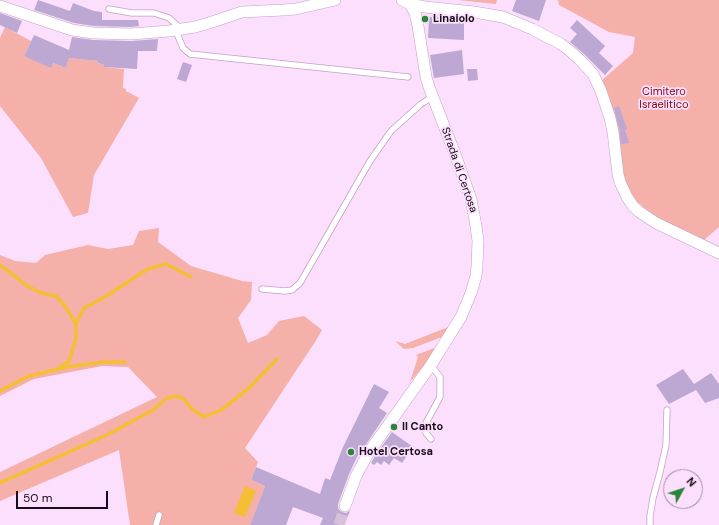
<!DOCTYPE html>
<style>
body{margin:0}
#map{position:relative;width:719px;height:525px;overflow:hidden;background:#fcdffc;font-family:"DM Sans",sans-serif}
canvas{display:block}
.north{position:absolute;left:663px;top:469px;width:40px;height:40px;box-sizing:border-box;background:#fcdffc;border:1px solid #a18ba1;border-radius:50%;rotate:50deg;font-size:11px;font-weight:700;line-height:16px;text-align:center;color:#180c18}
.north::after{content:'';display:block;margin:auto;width:14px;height:18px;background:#288638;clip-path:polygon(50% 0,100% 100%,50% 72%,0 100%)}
.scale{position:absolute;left:16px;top:491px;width:92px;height:18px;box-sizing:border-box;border:2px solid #180c18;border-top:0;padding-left:5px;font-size:12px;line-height:14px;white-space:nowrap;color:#180c18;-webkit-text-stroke:3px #fcdffc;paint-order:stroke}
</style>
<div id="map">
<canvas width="719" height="525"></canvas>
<div class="north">N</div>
<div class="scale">50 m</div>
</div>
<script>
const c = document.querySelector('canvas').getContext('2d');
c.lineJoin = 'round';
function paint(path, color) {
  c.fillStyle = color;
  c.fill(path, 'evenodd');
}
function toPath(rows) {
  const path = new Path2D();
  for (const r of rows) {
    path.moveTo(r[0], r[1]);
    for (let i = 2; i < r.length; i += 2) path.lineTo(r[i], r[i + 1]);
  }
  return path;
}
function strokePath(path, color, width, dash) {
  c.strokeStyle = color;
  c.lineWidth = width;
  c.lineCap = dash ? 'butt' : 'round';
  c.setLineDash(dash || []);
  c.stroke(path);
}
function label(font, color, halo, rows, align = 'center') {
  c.font = font + ' "DM Sans",sans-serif';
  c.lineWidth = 3.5;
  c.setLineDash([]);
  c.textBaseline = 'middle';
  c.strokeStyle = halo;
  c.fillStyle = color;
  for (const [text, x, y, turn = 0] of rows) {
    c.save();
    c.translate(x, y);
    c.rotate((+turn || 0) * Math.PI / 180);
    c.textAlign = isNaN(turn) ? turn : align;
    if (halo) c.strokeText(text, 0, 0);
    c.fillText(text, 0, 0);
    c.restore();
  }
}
paint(toPath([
 [458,0,497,0,496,4],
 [558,0,719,0,719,227,704,240,679,230,651,213,636,201,628,188,621,167,601,81,633,53,635,37,609,32,559,5],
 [5,27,31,41,24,56,53,63,66,68,69,58,98,61,98,63,104,65,104,67,124,69,123,88,126,89,126,91,139,98,94,175,88,213,73,217,41,158,0,106,0,38],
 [159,228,158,242,191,266,242,281,252,282,251,300,238,318,248,343,267,335,279,321,304,316,322,330,315,342,245,448,258,462,251,480,265,486,250,525,130,525,119,450,0,501,0,472,157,397,128,367,102,366,34,379,0,396,0,255,15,261,36,263,45,255,88,245,108,249,133,245,139,231],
 [451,326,442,337,413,348,404,349,395,341,405,344],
 [437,347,430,358,410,382,418,357,416,355]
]), '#f4b0a9');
paint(toPath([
 [245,486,256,491,245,517,234,513]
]), '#f4bf34');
strokePath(toPath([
 [0,265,20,280,24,284,41,293,56,296,65,306,76,324,76,339,69,361,56,370],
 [76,324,84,308,103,298,148,269,166,264,191,277],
 [0,391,29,376,67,367,104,362,125,362],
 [0,483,107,435,153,410,167,398,176,396,184,399,192,409,204,417,221,410,248,389,277,359]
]), '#f4bf34', 3.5);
paint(toPath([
 [38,0,70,11,73,3,94,11,102,12,102,20,138,20,139,26,131,27,94,26,74,23,34,10],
 [516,0,546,0,539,21,512,11],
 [0,13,22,21,17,33,0,25],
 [429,17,464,18,464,40,428,38],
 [577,20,605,46,599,53,613,66,605,75,584,54,570,42,577,34,570,28],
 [34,35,69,50,72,37,93,40,131,41,158,39,157,51,138,51,137,69,104,67,104,65,98,63,98,61,69,58,66,68,53,63,51,68,24,56],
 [462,50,464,74,434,78,430,55],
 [183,62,192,65,186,82,177,79],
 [467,69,477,69,478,80,468,81],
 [619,106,627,129,625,130,629,143,621,144,620,131,614,108],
 [683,369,694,384,711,373,719,384,719,398,705,403,696,390,669,404,656,385],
 [374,384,389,392,379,408,387,413,359,455,358,455,349,474,338,504,338,508,339,510,342,512,346,513,350,511,344,525,320,525,323,518,293,507,286,525,250,525,265,486,251,480,256,467,320,494,325,478,330,480,343,447],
 [392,432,413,447,402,463,394,458,389,465,384,461,381,465,377,462,374,465,371,463,375,456]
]), '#bca8d2');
strokePath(toPath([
 [339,525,345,506]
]), '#dabfda', 11, [11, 5.5]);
const service = toPath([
 [109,9,132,13,154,13,169,18,181,29],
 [177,30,178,36,183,48,190,54,408,77],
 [262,289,285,291,292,290,300,283,370,161,391,131,421,104,432,97],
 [431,439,426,433,426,423,440,397,440,377,431,365],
 [156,525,159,515],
 [650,525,650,516,653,498,660,472,666,445,667,410]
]);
const minor = toPath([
 [410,4,425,7,474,12,503,17,532,29,561,44,570,51,579,59,593,74,601,91,610,118,613,132,618,174,620,182,627,197,633,206,638,211,656,223,719,253],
 [0,6,72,30,93,33,131,34,169,31,195,27,209,23,242,12,283,10,296,9,335,0],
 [345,506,356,476,369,452,431,365,461,317,471,293,476,276,477,266,478,241,476,226,471,199,455,154,429,87,426,77,418,26,415,13,410,4,402,0]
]);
strokePath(service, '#c3a1c3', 7);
strokePath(minor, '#c3a1c3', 12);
strokePath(service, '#fff', 5.5);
strokePath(minor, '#fff', 11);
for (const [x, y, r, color] of [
 [425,19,4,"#288638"],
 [394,427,4,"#288638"],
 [351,452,4,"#288638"]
]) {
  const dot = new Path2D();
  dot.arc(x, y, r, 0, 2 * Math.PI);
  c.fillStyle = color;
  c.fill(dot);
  strokePath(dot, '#fcdffc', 1.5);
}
label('bold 11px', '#180c18', '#fcdffc', [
 ["Linaiolo",433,19],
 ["Il Canto",402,427],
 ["Hotel Certosa",359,452]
], 'left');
label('11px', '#7e060f', '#fcdffc', [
 ["Cimitero",664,92],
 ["Israelitico",664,105]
]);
label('11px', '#180c18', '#fcdffc', [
 ["Strada di Certosa",459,170,71]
]);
</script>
